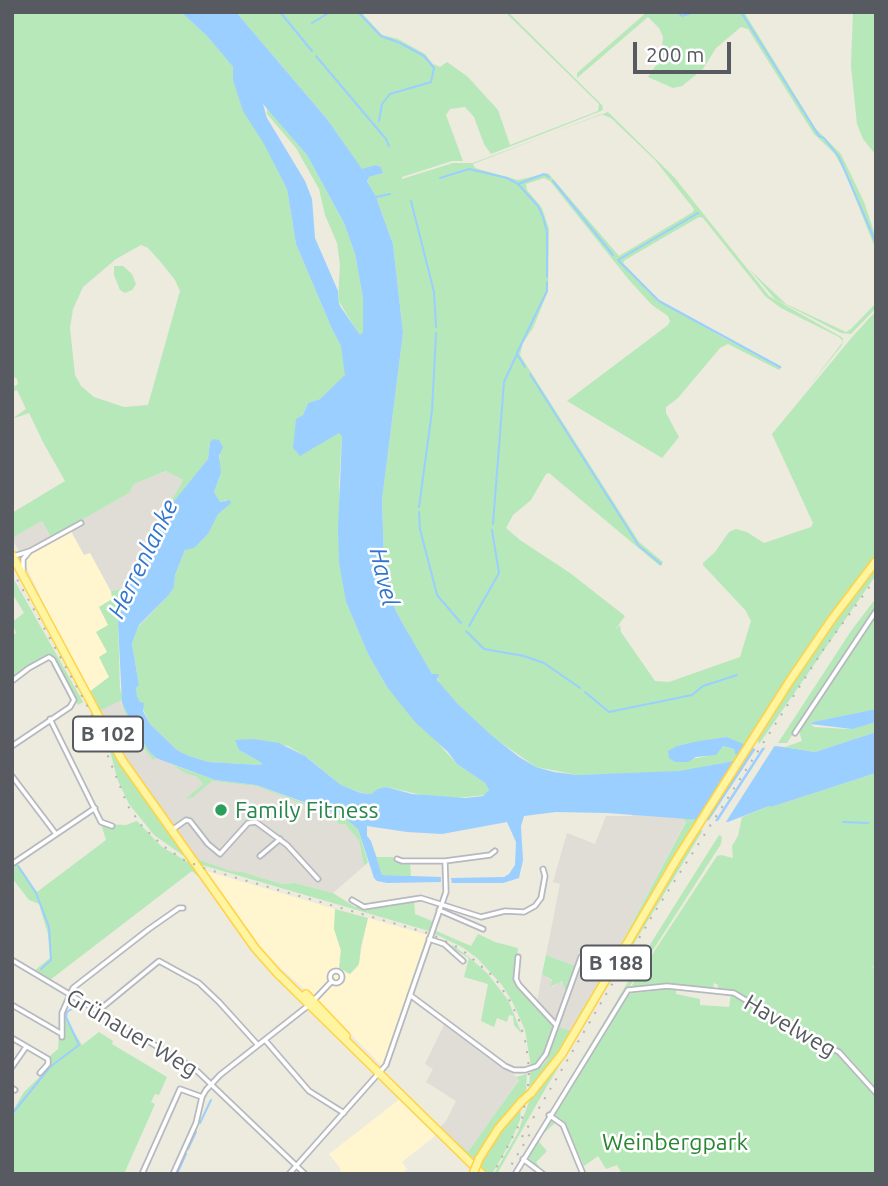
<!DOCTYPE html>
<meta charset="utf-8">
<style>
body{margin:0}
#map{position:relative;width:888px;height:1186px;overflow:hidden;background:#edeade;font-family:Ubuntu,sans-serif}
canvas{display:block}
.frame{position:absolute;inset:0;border:14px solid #575b61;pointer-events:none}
.scale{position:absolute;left:633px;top:42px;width:98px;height:32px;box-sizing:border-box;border:4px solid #575b61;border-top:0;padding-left:9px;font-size:21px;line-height:24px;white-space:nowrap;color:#575b61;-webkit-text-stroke:5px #fff;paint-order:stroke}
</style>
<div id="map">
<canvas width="888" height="1186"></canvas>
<div class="frame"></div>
<div class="scale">200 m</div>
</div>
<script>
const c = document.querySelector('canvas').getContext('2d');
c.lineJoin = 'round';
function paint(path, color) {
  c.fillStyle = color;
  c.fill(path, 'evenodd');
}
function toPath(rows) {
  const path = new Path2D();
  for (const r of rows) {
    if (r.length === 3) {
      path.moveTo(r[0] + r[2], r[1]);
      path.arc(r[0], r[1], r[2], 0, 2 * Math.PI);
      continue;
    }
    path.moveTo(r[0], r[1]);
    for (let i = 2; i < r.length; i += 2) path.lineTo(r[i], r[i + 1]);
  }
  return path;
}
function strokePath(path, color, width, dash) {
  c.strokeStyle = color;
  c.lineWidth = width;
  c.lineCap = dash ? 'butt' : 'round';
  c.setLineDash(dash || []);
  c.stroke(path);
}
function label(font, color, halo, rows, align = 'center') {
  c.font = font + ' Ubuntu,sans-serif';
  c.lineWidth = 5;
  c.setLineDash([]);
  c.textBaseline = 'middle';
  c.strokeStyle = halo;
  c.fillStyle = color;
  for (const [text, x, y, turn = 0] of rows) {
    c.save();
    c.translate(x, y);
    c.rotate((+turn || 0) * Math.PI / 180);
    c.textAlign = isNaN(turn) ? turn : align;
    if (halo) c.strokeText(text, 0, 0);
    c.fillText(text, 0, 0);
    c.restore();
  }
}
paint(toPath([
 [71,531,84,555,90,552,113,596,109,625,109,677,89,692,60,637,25,564,32,552],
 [206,871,335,909,334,929,341,946,339,960,346,973,350,974,358,967,368,918,427,935,383,1067,321,1004,266,955],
 [401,1098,436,1134,435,1136,402,1162,407,1169,401,1174,341,1174,340,1168,329,1154]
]), '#fff6d0');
paint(toPath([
 [167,471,183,480,169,505,171,507,146,548,128,588,111,591,90,553,84,555,71,531,75,523,129,493,134,484],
 [42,521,51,537,20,553,12,538],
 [120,699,129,729,153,760,156,758,165,760,185,773,197,777,203,784,185,799,212,781,256,786,305,805,308,809,333,817,340,825,345,824,359,841,364,866,333,893,295,883,282,884,242,872,231,871,197,859,122,756,99,711],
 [633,814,682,817,686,821,612,961,607,964,600,981,579,1014,571,1032,558,1027,560,1021,553,1017,537,1001,542,974,552,981,550,986,553,987,560,981,564,984,575,966,546,955,560,884,553,882,567,833,595,844,606,816,632,816],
 [445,1023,519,1079,468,1153,439,1128,446,1121,456,1101,426,1082,433,1069,425,1064]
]), '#dfddd6');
paint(toPath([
 [12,12,181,12,207,36,233,67,233,80,287,189,296,244,332,329,341,346,345,359,345,375,343,379,320,399,308,403,303,415,299,418,295,450,300,455,340,432,342,436,339,485,346,602,368,654,387,687,457,764,485,783,489,790,485,795,457,798,427,796,386,787,371,794,362,793,341,785,308,758,288,746,254,739,239,750,262,763,261,765,209,762,189,756,177,750,150,724,137,696,136,688,139,685,132,644,139,626,168,596,174,587,175,575,185,550,200,542,208,534,213,521,227,500,220,502,214,492,221,473,219,463,220,453,210,442,208,459,171,507,169,505,183,480,166,471,134,484,129,493,51,537,42,521,12,538,12,513,65,481,43,442,29,413,12,419,26,409,17,390,12,392,12,388,18,384,17,379,12,376],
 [141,245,148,248,159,260,175,280,180,291,148,405,124,407,94,397,81,386,75,375,70,328,73,309,83,287,116,259],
 [236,12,361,12,382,35,398,39,425,54,433,64,440,67,447,62,468,77,498,110,510,145,598,111,599,104,505,12,508,12,602,105,603,109,601,111,491,154,484,144,474,117,465,107,450,109,446,115,463,161,452,161,402,177,402,179,453,163,473,163,608,112,674,177,769,296,843,338,842,345,807,389,842,343,842,340,839,337,781,308,766,297,703,218,699,217,625,260,623,263,659,300,724,338,782,367,779,370,728,344,720,348,678,398,666,407,666,413,679,437,662,458,567,401,668,325,670,321,668,316,652,305,629,280,550,181,544,178,526,184,527,190,542,208,549,229,548,291,533,328,523,343,520,355,639,542,663,562,660,566,549,473,546,474,531,500,513,515,506,528,520,540,570,573,625,616,615,630,620,625,621,632,655,681,669,682,740,657,751,621,746,611,703,565,703,563,715,552,729,532,736,529,747,532,764,543,811,527,813,523,772,434,853,336,876,311,876,558,830,618,745,746,727,737,677,746,675,762,708,756,723,746,734,749,735,754,739,756,736,760,695,769,663,773,578,775,536,767,490,735,457,703,439,683,437,676,432,674,414,645,395,609,384,559,382,500,403,333,393,244,379,205,367,180,369,177,383,173,381,167,376,165,362,170,327,119],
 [601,114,611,118,655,160,694,209,693,212,619,256,548,173,518,180,475,168,473,164],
 [647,12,744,12,816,129,841,154,864,202,876,238,876,250,845,172,834,153,814,134,748,29,741,27,716,48,703,69,682,86,673,88,648,77,661,58,663,37,659,28,648,17,577,78,577,73],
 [853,12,876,12,876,155,863,139,857,124,851,66],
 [267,107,307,155,344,223,355,254,363,298,363,332,360,336,338,300,340,265,337,243,325,215,319,189,296,148,267,114],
 [114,266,123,266,132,274,136,284,132,290,125,293,120,290,114,275],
 [749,269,786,304,846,332,851,329,876,303,876,308,851,334,841,333,775,299],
 [876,567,876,575,759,744,757,739,806,662],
 [12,576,55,652,83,702,78,705,51,657,12,679,12,636,16,633,12,622,24,613,12,593],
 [128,588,118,623,120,688,127,716,140,740,156,758,153,760,129,729,121,700,99,711,89,692,109,677,99,657,107,652,96,632,108,625,99,607,112,599,111,591],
 [876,598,876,709,810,723,814,727,847,729,876,722,876,732,815,752,776,746,785,747,802,741,799,731,796,729,787,743,778,743,851,631],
 [105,733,191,861,154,835,129,804,118,781],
 [171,764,215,780,256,785,356,822,368,862,364,866,359,841,345,824,340,825,333,817,308,809,305,805,256,786,212,781,193,797,185,799,203,784,197,777,185,773],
 [876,773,876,960,873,968,876,968,876,1090,846,1055,840,1051,830,1050,842,1057,876,1095,876,1174,622,1174,617,1165,606,1169,598,1156,584,1166,565,1123,554,1114,628,994,676,988,676,994,700,999,700,1005,729,1007,731,994,734,995,735,991,718,989,718,985,714,983,713,988,669,984,645,985,635,988,632,985,717,856,721,855,733,858,732,846,738,836,742,817,769,806,771,807],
 [682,817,698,819,566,1043,529,1089,530,1072,542,1066,548,1058,558,1027,571,1031,579,1014,600,981,607,964,612,961,686,822],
 [137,821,162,847,195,866,202,880,192,871,50,980,34,971,50,958,48,934,39,904,29,900,12,878,12,866,18,864,37,892,106,840,101,824,126,825],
 [703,830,547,1086,497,1174,494,1174,518,1132,530,1099,564,1056,696,832],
 [719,835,722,837,721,844,565,1087,656,935],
 [372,845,377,857,393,857,394,862,410,863,411,876,382,875],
 [197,859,231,871,242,872,282,884,295,883,333,893,355,907,388,907,414,900,415,914,432,921,429,931,202,865],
 [335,909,368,918,361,946,359,964,350,974,339,968,341,951,334,929],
 [434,930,471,946,478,934,495,942,518,948,515,979,553,1026,545,1054,536,1064,531,1067,525,1030,513,1003,502,985,477,958,462,947,433,933],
 [432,936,455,947,470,958,487,973,508,1000,522,1034,514,1025,513,1016,509,1015,507,1022,497,1018,494,1027,481,1021,488,984,464,977,469,958],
 [546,955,575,966,566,992,562,981,550,987,552,980,542,974],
 [62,1019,66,1019,82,1045,99,1032,113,1041,112,1044,167,1077,159,1095,155,1094,151,1102,155,1104,124,1174,12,1174,12,1112,24,1092,50,1067,50,1056,58,1049,59,1036,64,1039],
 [527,1074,526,1093,475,1164,454,1143,456,1142,468,1152,519,1080,516,1077],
 [521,1107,520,1120,510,1143,492,1174,486,1174,479,1166,485,1153,508,1121],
 [552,1120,556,1122,542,1135,539,1142,547,1151,536,1162,540,1168,529,1161,528,1155,549,1121]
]), '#b7e8b9');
paint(toPath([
 [181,12,236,12,327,119,362,169,376,165,381,167,383,173,369,177,367,181,376,197,393,244,403,333,382,500,384,559,395,609,404,626,432,674,439,674,437,680,457,703,491,735,519,757,536,767,554,772,578,775,679,771,723,763,736,760,739,756,735,754,734,749,723,746,716,755,696,757,688,762,675,762,669,758,668,751,677,746,699,741,727,737,755,749,776,746,815,752,876,732,876,773,771,807,769,806,728,822,607,813,556,812,524,816,521,826,523,860,519,878,503,883,452,883,451,878,504,877,509,874,515,865,516,842,507,822,442,834,407,832,367,826,367,836,371,841,382,875,441,877,441,882,387,883,377,881,374,878,358,829,343,816,256,785,215,780,156,758,149,751,133,728,122,702,118,623,129,582,146,548,171,505,208,459,210,442,213,439,219,440,223,447,219,456,221,473,214,492,220,502,230,500,231,503,218,514,208,534,194,548,185,550,175,575,174,587,168,596,139,625,132,644,139,685,136,688,137,696,140,702,144,703,143,711,150,724,177,750,189,756,209,762,261,765,262,763,239,750,235,740,254,739,279,743,305,756,341,785,361,793,371,794,378,789,386,787,412,794,465,798,483,796,489,790,485,783,457,764,448,752,415,722,387,687,368,654,346,602,339,562,338,529,342,436,339,433,300,456,293,448,296,419,303,415,308,403,320,399,345,375,341,346,332,329,296,244,287,189,264,144,243,111,233,80,233,67,207,36],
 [263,104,307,155,344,223,355,254,363,298,363,332,360,335,340,306,338,300,338,291,315,238,312,199,305,181,267,118],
 [876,709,876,722,852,729,810,724,813,722]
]), '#9bcfff');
paint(toPath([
 [766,742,713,824,707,823,759,744],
 [769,742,777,742,724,825,716,824]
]), '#edeade');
strokePath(toPath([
 [280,12,312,51],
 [358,12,381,36,400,43,424,56,434,68,431,82,390,94,382,104,379,121],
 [678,12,682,16,694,12],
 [741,12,819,136,824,138,839,157,876,243],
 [312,23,330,12],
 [316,56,386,139,389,146],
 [440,178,469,169,507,178,518,184,538,206,543,217,547,232,547,277],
 [553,181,613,255],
 [518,184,544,174,549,177],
 [376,197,390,194],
 [411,201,434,292,436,327],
 [698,213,618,260,659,301,780,367],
 [517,353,547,291,547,282],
 [530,374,639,546,661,564],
 [419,507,432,411,436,333],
 [419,512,420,529,437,595,461,623],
 [493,524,504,382,517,354,525,367],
 [469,626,499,573,492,530],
 [466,631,484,649,524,656,544,663,580,688],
 [585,692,609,712,692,695,703,686,737,675],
 [843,822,868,823],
 [12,857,13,858],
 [18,866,36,893,49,927,51,960,41,969],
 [12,1114,50,1067,79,1045,66,1017,67,1012,76,1006],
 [200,1123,211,1100],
 [188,1149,196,1132],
 [177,1174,186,1154]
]), '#9bcfff', 2);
const minor = toPath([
 [14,556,30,551,81,523],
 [23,570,23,559,29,552],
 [12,681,29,668,49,657,53,660,74,700,70,707,12,746],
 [50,719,101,822,112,826],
 [795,733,876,611],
 [12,776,56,834],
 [172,830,186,820,190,821,208,844,220,854,248,823,256,822,287,845,318,879],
 [260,856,280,839],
 [397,859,402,861,445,861,490,855,495,851],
 [12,864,95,808],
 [352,900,364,907,421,898,481,917,505,911,524,912,535,906,541,898,545,876,543,869],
 [439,910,483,929],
 [429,939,444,944,463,961],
 [518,957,516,979,519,985,556,1025],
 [12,960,195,1069,305,1174],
 [336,977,6],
 [410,995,505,1066,514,1070,525,1070,537,1066,546,1054,581,957],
 [314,1000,332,981],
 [12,1005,62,1034,62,1037],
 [98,1011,159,961,199,983,219,1002,258,1045],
 [62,1034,62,1013,73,988,149,929,179,908,183,908],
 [12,1038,48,1059,48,1064,40,1073],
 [265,1040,309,1091,344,1113],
 [12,1067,26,1047],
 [12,1088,15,1090],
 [549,1115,563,1125,583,1174],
 [523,1159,543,1174],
 [142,1174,180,1089,202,1097],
 [173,1174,196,1123,202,1097,206,1090,220,1075,309,1005],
 [289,1174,386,1065,446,892,445,861],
 [515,1174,628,990,667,986,734,993,795,1030,839,1052,876,1093]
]);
const primary = toPath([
 [12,555,122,760,255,948,277,973,482,1174],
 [306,994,346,1036],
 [531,1093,562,1054,678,857,789,682,832,619,876,561],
 [479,1159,498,1129,522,1101]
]);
strokePath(minor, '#b6b9bf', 7);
strokePath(primary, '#ffd344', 10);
strokePath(minor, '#fff', 3.5);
strokePath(primary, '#fff4a0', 7);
strokePath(toPath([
 [12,570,89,709,128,806,142,826,163,846,184,860,206,869,431,934,461,949,495,978,510,1001,519,1020,526,1044,529,1069,528,1086,522,1119,493,1174],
 [522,1137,654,913,823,650,876,578],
 [506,1174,531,1132]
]), '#b3b4b4', 2, [2, 9]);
const primaryBridge = toPath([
 [522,1101,531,1093],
 [473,1174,479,1159]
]);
strokePath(primaryBridge, '#ffd344', 10, []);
strokePath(primaryBridge, '#fff4a0', 7);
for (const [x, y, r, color] of [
 [221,810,7,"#2e9e5b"]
]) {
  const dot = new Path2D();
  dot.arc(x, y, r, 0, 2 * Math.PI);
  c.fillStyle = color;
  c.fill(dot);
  strokePath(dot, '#fff', 2.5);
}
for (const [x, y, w] of [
 [108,734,70],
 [616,963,70]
]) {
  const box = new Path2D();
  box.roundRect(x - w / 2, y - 17.5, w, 35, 5);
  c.fillStyle = '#fff';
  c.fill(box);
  strokePath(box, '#575b61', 2);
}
label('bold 21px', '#575b61', null, [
 ["B 102",108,734],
 ["B 188",616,963]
]);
label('23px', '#27864d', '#fff', [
 ["Family Fitness",235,810]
], 'left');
label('23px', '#575b61', '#fff', [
 ["Havelweg",790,1026,30],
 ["Grünauer Weg",132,1033,31]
]);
label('23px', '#2b8533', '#fff', [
 ["Weinbergpark",675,1142]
]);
label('italic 24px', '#3377cd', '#fff', [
 ["Herrenlanke",143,559,-64],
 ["Havel",384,577,77]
]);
</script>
